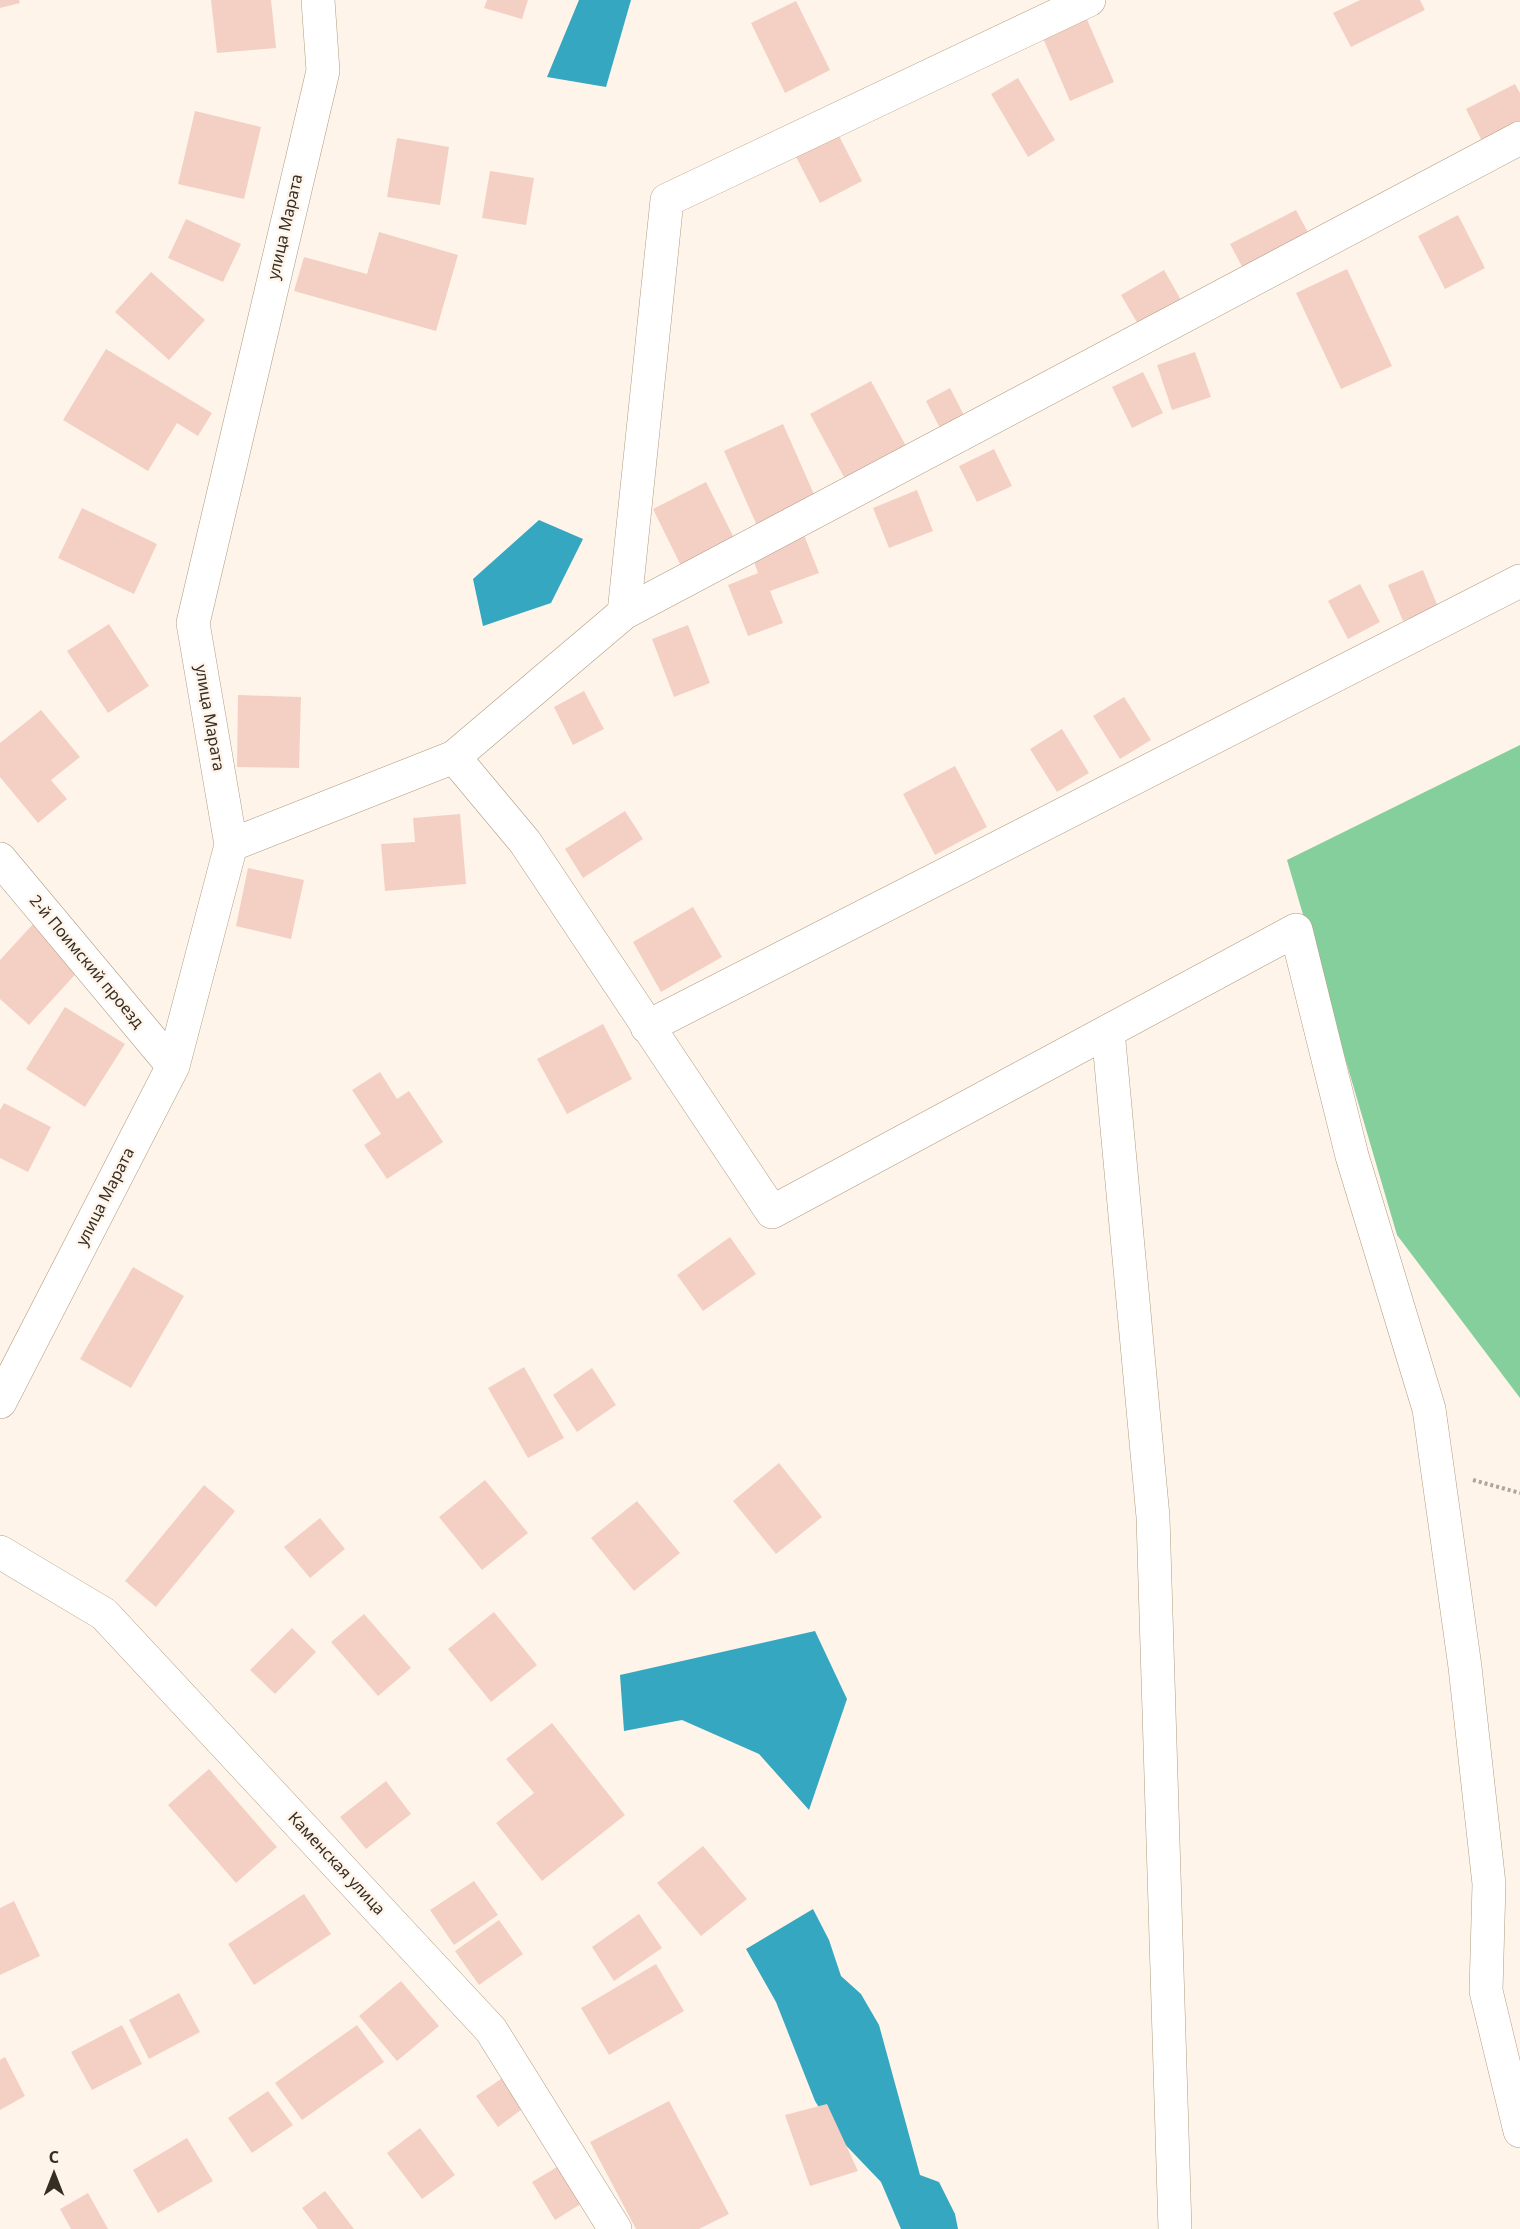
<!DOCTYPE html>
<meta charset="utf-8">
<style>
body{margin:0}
#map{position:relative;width:1520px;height:2229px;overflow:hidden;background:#fef4e9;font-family:"Noto Sans",sans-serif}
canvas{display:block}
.north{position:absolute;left:24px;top:2145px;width:60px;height:60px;-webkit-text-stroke:4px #fef4e9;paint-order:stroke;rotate:0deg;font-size:16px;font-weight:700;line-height:24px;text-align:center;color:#362d23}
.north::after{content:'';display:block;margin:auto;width:21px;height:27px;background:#362d23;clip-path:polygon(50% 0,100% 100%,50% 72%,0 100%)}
</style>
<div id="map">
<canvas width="1520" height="2229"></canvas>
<div class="north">С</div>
</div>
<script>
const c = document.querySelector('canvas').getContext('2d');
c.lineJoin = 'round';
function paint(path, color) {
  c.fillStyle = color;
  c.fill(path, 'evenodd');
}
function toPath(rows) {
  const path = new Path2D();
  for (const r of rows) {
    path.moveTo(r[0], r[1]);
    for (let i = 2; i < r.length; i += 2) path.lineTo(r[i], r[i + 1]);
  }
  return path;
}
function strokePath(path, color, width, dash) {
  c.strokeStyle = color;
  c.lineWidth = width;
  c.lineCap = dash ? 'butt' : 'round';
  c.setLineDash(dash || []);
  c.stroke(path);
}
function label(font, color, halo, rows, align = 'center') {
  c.font = font + ' "Noto Sans",sans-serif';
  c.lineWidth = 5;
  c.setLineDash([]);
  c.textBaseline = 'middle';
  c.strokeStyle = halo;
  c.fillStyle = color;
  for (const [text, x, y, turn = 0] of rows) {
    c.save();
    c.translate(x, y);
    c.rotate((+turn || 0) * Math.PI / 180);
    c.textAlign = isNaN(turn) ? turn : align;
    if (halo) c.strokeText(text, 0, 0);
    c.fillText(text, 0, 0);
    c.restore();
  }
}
paint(toPath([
 [1520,745,1520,1398,1397,1235,1287,860]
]), '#85cf9c');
paint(toPath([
 [579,0,631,0,606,87,547,77],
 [539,520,583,539,551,603,483,626,473,579],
 [815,1631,847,1699,809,1810,759,1754,682,1720,624,1731,620,1675],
 [813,1909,829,1940,841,1976,861,1994,879,2025,920,2175,939,2182,955,2214,958,2229,901,2229,881,2182,837,2136,815,2101,776,2002,746,1949]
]), '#36a7c0');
paint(toPath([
 [0,0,19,0,20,3,0,8],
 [211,0,271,0,276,48,217,53],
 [487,0,528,0,522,19,484,8],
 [1360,0,1420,0,1425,10,1351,47,1333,13],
 [796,1,830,70,785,93,751,23],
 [1086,17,1114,82,1070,101,1042,36],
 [1018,78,1055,140,1028,157,991,94],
 [1515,84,1520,93,1520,129,1485,147,1466,109],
 [195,111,261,127,244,199,178,184],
 [837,132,862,181,820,203,795,155],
 [397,138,449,147,440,205,387,197],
 [490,171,534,178,526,225,482,218],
 [1296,210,1312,240,1246,274,1230,244],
 [1458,215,1485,268,1445,289,1418,236],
 [186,219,241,244,223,282,168,258],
 [379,232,458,255,436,331,294,291,304,257,367,274],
 [1347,269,1392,366,1341,389,1296,293],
 [1164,270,1185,307,1142,331,1121,295],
 [151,272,205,320,169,360,115,312],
 [106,349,212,413,198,436,177,423,148,471,63,420],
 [1195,352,1211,397,1172,410,1157,365],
 [1143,372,1163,413,1132,428,1112,387],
 [871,381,906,446,845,479,810,414],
 [950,388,967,421,943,434,926,401],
 [783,424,817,501,758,528,724,451],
 [994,449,1012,486,977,502,959,466],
 [706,482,736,542,682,568,653,509],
 [917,490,933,531,889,548,873,508],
 [82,508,157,544,134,594,58,558],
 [804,535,819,573,770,591,783,623,748,636,728,585,758,573,752,556],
 [1423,570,1438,607,1403,621,1388,585],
 [1360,584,1380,622,1348,639,1328,601],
 [109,624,149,686,108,713,67,651],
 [688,625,710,683,674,697,652,639],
 [584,691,604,729,573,745,554,707],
 [238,695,301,697,299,768,237,767],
 [1124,697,1151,740,1120,759,1093,716],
 [41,710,80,757,51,780,67,799,38,823,0,777,0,743],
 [1062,729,1089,773,1057,792,1030,749],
 [955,766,987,827,935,855,903,794],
 [625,811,643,839,583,878,565,849],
 [460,814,466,884,385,891,381,844,415,842,413,818],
 [248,868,304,880,291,939,236,926],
 [693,907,722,957,661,992,633,942],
 [34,923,82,967,29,1025,0,999,0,960],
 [65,1007,125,1044,85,1107,26,1069],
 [603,1024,632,1079,567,1114,537,1059],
 [380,1072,397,1099,409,1091,443,1142,387,1179,364,1145,381,1134,352,1090],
 [4,1103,51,1127,28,1172,0,1158,0,1110],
 [730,1237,756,1274,703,1311,677,1275],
 [133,1267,184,1296,131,1388,80,1359],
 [524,1367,564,1438,528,1458,488,1388],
 [592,1368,616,1405,577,1432,553,1395],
 [779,1463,822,1517,776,1554,733,1501],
 [485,1480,528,1533,482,1570,439,1517],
 [204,1485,235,1511,156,1607,125,1581],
 [637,1501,680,1553,634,1591,591,1538],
 [320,1518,345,1549,310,1578,284,1547],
 [494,1612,537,1665,491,1702,448,1649],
 [364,1614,411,1668,378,1696,331,1642],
 [292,1628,316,1652,275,1694,250,1670],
 [552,1723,625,1815,542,1881,496,1823,534,1793,506,1759],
 [209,1769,277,1847,236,1883,168,1805],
 [386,1781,411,1814,366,1849,340,1817],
 [703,1846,747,1899,701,1936,657,1883],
 [474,1881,498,1915,454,1945,430,1910],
 [304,1894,331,1934,254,1985,228,1944],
 [14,1901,40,1956,0,1975,0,1908],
 [639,1914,662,1948,614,1981,592,1947],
 [499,1920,523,1954,479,1985,455,1951],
 [656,1964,684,2011,609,2055,581,2008],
 [401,1981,439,2026,397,2061,359,2016],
 [179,1993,200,2032,149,2059,129,2020],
 [122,2025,142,2064,92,2090,71,2052],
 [357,2025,384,2062,302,2120,275,2083],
 [5,2057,25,2096,0,2110,0,2060],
 [504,2077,525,2107,498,2127,476,2096],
 [268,2091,293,2125,252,2153,228,2118],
 [669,2101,729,2214,699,2229,636,2229,590,2142],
 [827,2104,858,2171,810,2186,785,2115],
 [420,2128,455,2175,422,2199,387,2153],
 [187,2138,213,2181,158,2213,133,2170],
 [562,2164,584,2202,555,2220,532,2182],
 [325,2191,354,2229,318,2229,302,2208],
 [88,2193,108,2229,71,2229,60,2209]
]), '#f4d0c4');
const minor = toPath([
 [624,613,667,200,1089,0],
 [454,757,525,842,772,1212,1296,930,1352,1156,1429,1409,1465,1667,1489,1884,1486,1991,1520,2131],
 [231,845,454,757,624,613,1520,138],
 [0,859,173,1066],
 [647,1027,1520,581],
 [1108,1031,1153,1517,1175,2229],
 [0,1402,173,1066,231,845,193,623,323,71,318,0],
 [0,1552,104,1614,491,2030,615,2229]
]);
strokePath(minor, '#b09b81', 34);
strokePath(toPath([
 [1473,1480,1520,1493]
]), '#afa59b', 4, [3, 3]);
strokePath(minor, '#fff', 33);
label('16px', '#362d23', '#fef4e9', [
 ["улица Марата",286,227,-77],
 ["улица Марата",209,718,80],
 ["2-й Поимский проезд",86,962,50],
 ["улица Марата",106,1197,-63],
 ["Каменская улица",336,1864,47]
]);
</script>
